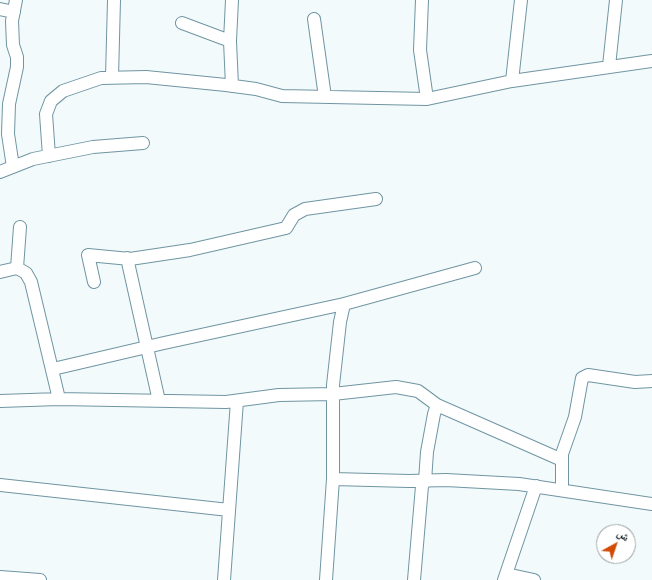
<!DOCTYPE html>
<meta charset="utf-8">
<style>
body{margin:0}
#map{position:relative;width:652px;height:580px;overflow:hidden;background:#f2fafc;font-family:Spectral,"Noto Naskh Arabic",serif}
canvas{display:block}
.north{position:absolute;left:596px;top:524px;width:40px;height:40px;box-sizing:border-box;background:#fff;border:1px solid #9ca2a3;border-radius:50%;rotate:40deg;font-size:11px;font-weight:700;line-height:16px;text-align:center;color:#07161a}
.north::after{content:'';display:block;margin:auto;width:14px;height:18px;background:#d14c06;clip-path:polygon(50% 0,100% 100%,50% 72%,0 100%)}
</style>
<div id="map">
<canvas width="652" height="580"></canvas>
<div class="north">ش</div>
</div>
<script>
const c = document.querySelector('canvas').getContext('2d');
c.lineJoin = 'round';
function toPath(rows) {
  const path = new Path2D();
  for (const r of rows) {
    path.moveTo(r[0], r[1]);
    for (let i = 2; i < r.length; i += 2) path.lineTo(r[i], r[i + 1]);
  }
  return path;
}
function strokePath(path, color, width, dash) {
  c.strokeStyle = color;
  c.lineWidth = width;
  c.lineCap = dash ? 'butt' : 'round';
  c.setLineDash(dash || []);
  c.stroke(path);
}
const street = toPath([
 [232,0,230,41,232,86],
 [422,0,420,50,427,99],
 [0,9,14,12],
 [314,19,325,97],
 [182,23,230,41],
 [609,66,616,0],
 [112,77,114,0],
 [512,81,521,0],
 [49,156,46,114,51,101,63,91,101,78,146,77,226,85,256,89,282,96,427,99,512,81,652,61],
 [13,167,8,134,9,104,17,67,17,57,13,45,12,21,16,0],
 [0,172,33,159,93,147,143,143],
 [127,258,159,401],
 [17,268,20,227],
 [0,272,17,268,26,273,31,282,59,399],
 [94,282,88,255,130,259,190,250,286,228,294,215,305,209,376,199],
 [53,369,164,343,344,304,475,268],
 [0,401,59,399,226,402,279,395,333,394,396,387,418,391,437,405,562,460],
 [333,479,409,481,446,480,519,484,652,504],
 [0,485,229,510],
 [562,490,562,454,575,417,582,378,588,375,635,382,652,381],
 [506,574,534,580],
 [0,577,40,580],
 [224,580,237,401],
 [326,580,333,479,333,385,340,322,344,304],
 [414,580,422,486,425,481,427,452,434,414,437,405],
 [504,580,536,486]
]);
strokePath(street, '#7095a2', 14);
strokePath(street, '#fff', 12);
</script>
